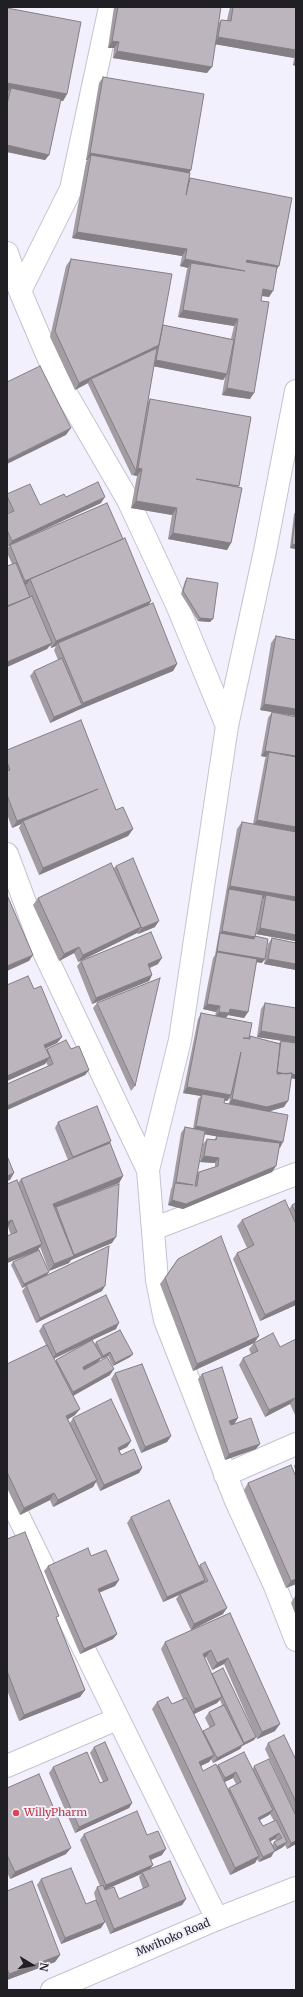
<!DOCTYPE html>
<style>
body{margin:0}
#map{position:relative;width:303px;height:1997px;overflow:hidden;background:#f1f0fc;font-family:Merriweather,serif}
canvas{display:block}
.frame{position:absolute;inset:0;border:8px solid #201f23;pointer-events:none}
.north{position:absolute;left:12px;top:1945px;width:40px;height:40px;-webkit-text-stroke:3px #f1f0fc;paint-order:stroke;rotate:100deg;font-size:11px;font-weight:700;line-height:16px;text-align:center;color:#201f23}
.north::after{content:'';display:block;margin:auto;width:14px;height:18px;background:#201f23;clip-path:polygon(50% 0,100% 100%,50% 72%,0 100%)}
</style>
<div id="map">
<canvas width="303" height="1997"></canvas>
<div class="frame"></div>
<div class="north">N</div>
</div>
<script>
const c = document.querySelector('canvas').getContext('2d');
c.lineJoin = 'round';
function toPath(rows) {
  const path = new Path2D();
  for (const r of rows) {
    path.moveTo(r[0], r[1]);
    for (let i = 2; i < r.length; i += 2) path.lineTo(r[i], r[i + 1]);
  }
  return path;
}
function strokePath(path, color, width, dash) {
  c.strokeStyle = color;
  c.lineWidth = width;
  c.lineCap = dash ? 'butt' : 'round';
  c.setLineDash(dash || []);
  c.stroke(path);
}
function paint(path, color) {
  c.fillStyle = color;
  c.fill(path, 'evenodd');
}
function label(font, color, halo, rows, align = 'center') {
  c.font = font + ' Merriweather,serif';
  c.lineWidth = 4;
  c.setLineDash([]);
  c.textBaseline = 'middle';
  c.strokeStyle = halo;
  c.fillStyle = color;
  for (const [text, x, y, turn = 0] of rows) {
    c.save();
    c.translate(x, y);
    c.rotate((+turn || 0) * Math.PI / 180);
    c.textAlign = isNaN(turn) ? turn : align;
    if (halo) c.strokeText(text, 0, 0);
    c.fillText(text, 0, 0);
    c.restore();
  }
}
const minor = toPath([
 [7,253,20,291,57,378,128,500,177,605,227,726],
 [20,291,71,189,110,7],
 [296,391,265,551,227,726,180,1040,148,1170,157,1280,165,1320,236,1501,275,1586,296,1640],
 [7,854,42,948,148,1170],
 [153,1229,296,1174],
 [225,1475,296,1444],
 [7,1493,217,1919],
 [7,1766,117,1719]
]);
const tertiary = toPath([
 [52,1990,217,1919,296,1888]
]);
strokePath(minor, '#c4c3cf', 24);
strokePath(tertiary, '#c4c3cf', 24);
strokePath(minor, '#fff', 22);
strokePath(tertiary, '#fff', 22);
paint(toPath([
 [114,7,221,7,218,24,221,20,227,20,230,7,296,7,296,66,293,65,294,58,215,44,207,73,113,58,114,48,108,48],
 [7,8,67,94,63,101,60,101,49,155,45,160,7,152],
 [103,77,190,172,188,180,190,178,277,269,269,297,261,296,250,399,222,395,225,377,223,380,154,366,147,403,150,399,239,486,238,487,231,543,227,550,168,539,172,515,131,508,137,476,133,475,133,474,132,476,88,384,88,383,75,390,50,337,66,266,71,259,163,325,231,339,234,326,178,317,187,269,188,268,180,266,182,256,72,238,86,162,87,160,86,160,99,83],
 [7,494,40,505,66,497,101,503,24,539,123,539,122,540,151,601,148,606,177,664,173,671,78,710,50,723,30,676,34,671,58,660,54,650,56,646,51,648,50,645,47,649,7,667,7,566,12,564,7,553,7,549,9,546,8,546,7,544,7,514,9,514,7,510],
 [296,511,296,549,290,548,294,514],
 [187,578,210,622,198,621,181,594,185,581],
 [276,636,296,716,260,710,271,643],
 [272,712,296,717,296,970,264,964,268,944,272,938,295,943,295,941,256,934,262,901,263,899,262,899,255,936,262,963,256,962,248,1012,244,1018,228,1015,226,1018,249,1037,279,1043,281,1041,291,1042,257,1037,261,1009,265,1003,296,1008,296,1077,295,1079,291,1078,284,1107,269,1111,280,1148,279,1148,276,1166,272,1172,183,1209,168,1205,171,1189,172,1187,181,1133,185,1127,193,1129,198,1099,201,1096,183,1093,198,1019,201,1013,215,1016,216,1012,203,1009,213,958,215,955,237,829,242,822,253,824,265,759,266,757,261,756,268,718],
 [230,1098,229,1104,224,1103,224,1100,227,1101],
 [204,1134,217,1136,214,1140,207,1139,203,1144,200,1162,215,1163,215,1167,199,1172,197,1175],
 [7,750,116,810,133,829,128,836,39,875,19,828,21,824,12,828,7,814],
 [116,866,155,927,138,934,137,933,78,962,74,953,59,961,33,905,38,898,114,868],
 [81,961,158,964,150,968,152,975,149,981,92,1004,77,966],
 [7,985,34,989,62,1037,57,1043,46,1048,46,1049,71,1049,89,1070,85,1075,7,1110,7,1084,48,1066,46,1062,45,1064,7,1081],
 [97,1003,135,1086,131,1091,93,1008],
 [58,1122,109,1144,123,1176,119,1183,72,1201,112,1243,71,1260,69,1263,49,1271,40,1247,38,1250,47,1275,102,1291,36,1323,22,1291,26,1286,22,1288,11,1265,13,1262,34,1252,7,1263,7,1236,11,1235,8,1227,18,1183,21,1179,68,1160,55,1128],
 [296,1203,296,1305,260,1321,233,1259,237,1253,247,1248,237,1226,242,1220,289,1209,292,1205],
 [178,1259,259,1336,254,1343,280,1347,296,1339,296,1417,290,1404,265,1417,239,1365,243,1358,251,1354,249,1349,254,1343,193,1371,160,1284],
 [43,1325,116,1329,92,1340,95,1344,96,1342,133,1354,130,1357,113,1366,108,1356,101,1359,101,1358,98,1362,84,1370,110,1375,73,1396,75,1415,68,1419,70,1423,73,1418,131,1441,127,1447,119,1451,121,1455,142,1468,139,1473,100,1491,96,1482,93,1487,53,1507,50,1500,20,1515,7,1488,7,1364,46,1345,39,1331],
 [89,1342,55,1361,54,1359],
 [115,1373,171,1436,167,1442,141,1453,111,1379],
 [202,1374,238,1418,234,1424,231,1425,256,1449,225,1460,198,1379],
 [296,1463,296,1472,294,1466],
 [296,1477,296,1584,286,1588,244,1490,248,1483],
 [131,1517,199,1566,200,1565,223,1614,191,1630,176,1599,179,1595,163,1602,127,1523],
 [7,1539,57,1619,85,1690,80,1697,19,1721,7,1690],
 [91,1556,119,1580,115,1586,99,1592,117,1634,113,1639,80,1654,44,1571,48,1566],
 [295,1596,296,1596,296,1616,291,1603],
 [230,1613,275,1731,257,1739,224,1664,212,1670,206,1657,204,1658,212,1674,256,1737,254,1740,242,1746,240,1749,213,1763,211,1759,209,1762,201,1766,203,1771,217,1766,218,1765,253,1769,254,1766,296,1816,296,1844,287,1849,285,1845,283,1847,274,1852,271,1857,259,1862,257,1859,255,1863,230,1875,152,1709,157,1702,172,1704,183,1699,161,1649,165,1642],
 [220,1700,222,1705,209,1712,205,1718,210,1728,203,1731,203,1732,194,1714,217,1703],
 [233,1778,236,1784,229,1788,228,1789,224,1782],
 [270,1814,274,1821,263,1826,260,1820,269,1815],
 [275,1839,276,1841,274,1842,272,1845,270,1841],
 [268,1743,296,1760,296,1816,265,1749],
 [94,1747,132,1803,129,1808,75,1833,49,1773,53,1767,100,1783,103,1782,90,1753],
 [7,1788,66,1854,10,1879,7,1872],
 [84,1834,147,1835,162,1855,151,1860,153,1865,150,1869,186,1899,182,1905,110,1934,99,1906,101,1928,61,1944,37,1885,41,1879,86,1904,96,1900,94,1893,97,1887,100,1886,80,1840],
 [141,1874,139,1877,143,1889,119,1899,105,1890],
 [7,1891,60,1955,55,1962,7,1980]
]), '#a39ca3');
paint(toPath([
 [218,37,296,50,296,55,294,58,214,44],
 [112,41,119,42,114,48,108,48],
 [117,51,212,67,207,73,113,58],
 [296,61,296,66,293,65],
 [7,83,67,94,63,101,10,91,11,88,8,91,7,91],
 [7,145,49,155,45,160,7,152],
 [90,153,191,170,187,177,91,155,87,160,86,160],
 [77,232,187,249,182,256,72,238],
 [185,259,245,271,191,263,188,268,180,266],
 [247,260,279,266,274,273,242,267],
 [263,289,273,291,269,297,258,295],
 [183,310,238,319,234,326,178,317],
 [159,345,155,352,91,379,88,383,75,390,79,383],
 [156,360,227,374,223,380,152,366],
 [227,388,254,393,250,399,222,395],
 [71,428,66,435,7,464,7,460],
 [138,468,142,469,137,476,133,475],
 [105,497,101,503,8,546,12,541],
 [136,501,177,508,172,515,131,508],
 [173,533,231,543,227,550,168,539],
 [123,539,119,544,30,579,27,584,21,586,25,581],
 [292,544,296,545,296,549,290,548],
 [151,601,147,607,58,643,56,646,51,648,56,641],
 [200,618,213,619,210,622,198,621],
 [52,643,47,649,7,667,7,662],
 [177,664,173,671,78,710,50,723,54,717,82,705,83,703],
 [264,704,296,709,296,716,260,710],
 [265,751,296,756,296,762,269,752,266,757,261,756],
 [98,789,23,821,21,824,12,828,17,821],
 [257,820,296,827,296,835,252,827],
 [133,829,128,836,39,875,43,868],
 [230,886,296,897,296,905,266,895,263,899,228,893,229,889,226,892],
 [159,921,155,927,138,934,142,928],
 [141,927,137,933,78,962,83,955],
 [260,928,296,935,296,939,295,941,256,934],
 [222,931,255,937,251,943,220,933],
 [79,947,74,953,59,961,64,954],
 [217,951,265,959,262,963,216,955,217,952,215,955],
 [33,955,29,961,7,971,7,966],
 [162,958,158,964,144,970,148,964],
 [268,959,296,964,296,970,264,964],
 [152,975,149,981,92,1004,96,998],
 [207,1004,220,1006,216,1012,203,1009],
 [230,1009,248,1012,244,1018,228,1015,225,1019,215,1017,219,1012],
 [261,1031,296,1037,296,1043,257,1037],
 [62,1037,57,1043,40,1051,44,1045],
 [50,1057,45,1064,7,1081,7,1076],
 [89,1070,85,1075,7,1110,7,1106],
 [276,1072,296,1075,296,1077,295,1079,274,1075],
 [187,1087,231,1095,227,1101,202,1096,202,1094,201,1096,183,1093],
 [232,1099,288,1101,284,1107,264,1113,228,1105],
 [196,1126,283,1142,280,1148,192,1132],
 [111,1141,107,1147,69,1162,73,1157],
 [204,1156,219,1158,215,1163,200,1162],
 [276,1166,272,1172,183,1209,168,1205,172,1200],
 [14,1173,10,1180,7,1181,7,1176],
 [123,1176,119,1183,49,1210,53,1204],
 [12,1220,8,1227,7,1227,7,1222],
 [116,1237,112,1243,71,1260,69,1263,49,1271,54,1264,73,1256,74,1255],
 [42,1244,37,1251,7,1263,7,1259],
 [49,1272,47,1275,22,1288,24,1284],
 [105,1286,102,1291,36,1323,40,1318],
 [296,1300,296,1305,260,1321,265,1315],
 [119,1323,116,1329,52,1359,56,1354],
 [259,1336,254,1343,193,1371,197,1364],
 [110,1352,108,1356,101,1359,103,1356],
 [133,1354,130,1357,113,1366,115,1363],
 [102,1357,98,1362,79,1373,83,1367],
 [114,1369,110,1375,69,1398,73,1392],
 [295,1398,290,1404,265,1417,269,1410],
 [80,1409,75,1415,62,1423,66,1416],
 [238,1418,234,1424,225,1426,229,1421],
 [171,1436,167,1442,141,1453,145,1447],
 [131,1441,127,1447,114,1453,118,1448],
 [260,1444,256,1449,225,1460,229,1454],
 [142,1468,139,1473,100,1491,104,1485],
 [97,1480,93,1487,53,1507,58,1500],
 [54,1493,50,1500,20,1515,24,1508],
 [296,1579,296,1584,286,1588,291,1581],
 [119,1580,115,1586,94,1595,98,1589],
 [205,1580,201,1585,180,1594,179,1595,163,1602,167,1597],
 [227,1608,223,1614,191,1630,194,1624],
 [117,1634,113,1639,80,1654,84,1649],
 [211,1650,206,1657,198,1660,203,1654],
 [228,1658,224,1664,212,1670,217,1663],
 [85,1690,80,1697,19,1721,24,1715],
 [222,1697,217,1703,190,1716,195,1709],
 [280,1724,275,1731,257,1739,262,1732],
 [256,1737,254,1740,242,1746,240,1749,213,1763,217,1758,243,1744,244,1743],
 [214,1755,209,1762,194,1769,199,1762],
 [236,1772,233,1778,221,1784,225,1778],
 [132,1803,129,1808,75,1833,79,1827],
 [273,1810,269,1815,254,1823,258,1818],
 [279,1833,275,1839,265,1844,269,1839],
 [296,1841,296,1844,287,1849,291,1843],
 [287,1842,283,1847,274,1852,271,1857,259,1862,263,1857,274,1852,277,1847],
 [71,1848,66,1854,10,1879,15,1872],
 [166,1849,162,1855,145,1862,149,1856],
 [259,1856,255,1863,230,1875,235,1868],
 [153,1865,149,1870,142,1872,141,1874,102,1891,106,1885],
 [186,1899,182,1905,110,1934,114,1929],
 [105,1922,101,1928,61,1944,65,1938],
 [60,1955,55,1962,7,1980,7,1978,9,1974]
]), '#847f85');
const building = toPath([
 [118,7,221,7,212,67,117,51,119,42,112,41,118,7],
 [233,7,296,7,296,50,218,37,221,20,231,21,233,7],
 [7,8,81,22,67,94,7,83,7,8],
 [103,77,204,94,191,170,90,153,103,77],
 [11,88,61,99,49,155,7,145,7,104,11,88],
 [91,155,190,173,186,195,190,178,292,198,279,266,247,260,246,262,277,267,273,291,263,289,261,301,269,302,254,393,227,388,238,319,183,310,191,263,245,271,185,259,187,249,77,232,91,155],
 [71,259,172,274,159,345,79,383,55,331,71,259],
 [163,325,234,340,227,374,156,360,163,325],
 [157,348,136,471,91,379,157,348],
 [40,366,71,428,7,460,7,382,40,366],
 [150,399,251,417,239,486,196,479,242,488,231,543,173,533,177,508,136,501,142,469,138,468,150,399],
 [98,482,105,497,12,541,7,530,7,514,14,511,7,496,7,494,30,484,40,505,64,494,66,497,98,482],
 [107,503,123,539,25,581,10,545,107,503],
 [296,512,296,545,292,544,296,512],
 [125,538,151,601,56,641,30,579,125,538],
 [16,563,30,597,7,606,7,566,16,563],
 [187,578,218,583,213,619,200,618,183,591,187,578],
 [32,596,52,643,7,662,7,607,32,596],
 [153,603,177,664,83,703,58,643,153,603],
 [276,636,296,640,296,709,264,704,276,636],
 [62,658,82,705,54,717,34,671,62,658],
 [272,712,296,717,296,756,265,751,272,712],
 [81,720,116,810,123,807,133,829,43,868,23,821,98,789,17,821,7,795,7,771,10,770,7,762,7,750,81,720],
 [269,752,296,757,296,827,257,820,269,752],
 [242,822,296,832,296,897,230,886,242,822],
 [133,858,159,921,142,928,141,927,116,866,133,858],
 [111,863,141,927,83,955,79,947,64,954,38,898,111,863],
 [229,889,263,895,255,937,222,931,229,889],
 [7,895,33,955,7,966,7,895],
 [266,895,296,901,296,935,260,928,266,895],
 [151,932,162,958,148,964,152,975,96,998,81,961,151,932],
 [220,933,254,939,255,936,268,939,265,959,217,951,220,933],
 [272,938,296,943,296,964,268,959,272,938],
 [217,952,257,959,248,1012,230,1009,229,1013,219,1012,220,1006,207,1004,217,952],
 [28,976,34,989,41,986,62,1037,44,1045,50,1057,7,1076,7,985,28,976],
 [160,978,135,1086,97,1003,160,978],
 [265,1003,296,1008,296,1037,261,1031,265,1003],
 [201,1013,252,1023,249,1038,243,1038,250,1039,250,1036,280,1044,277,1074,292,1073,288,1101,267,1107,232,1099,241,1052,231,1095,187,1087,201,1013],
 [66,1040,71,1049,79,1046,89,1070,7,1106,7,1084,53,1064,47,1049,66,1040],
 [281,1041,296,1043,296,1075,292,1074,292,1073,286,1074,277,1072,281,1041],
 [202,1094,225,1098,224,1103,288,1115,283,1142,196,1126,202,1094],
 [97,1106,111,1141,73,1157,58,1122,97,1106],
 [185,1127,205,1131,195,1186,197,1186,199,1172,218,1166,219,1158,204,1156,207,1139,216,1140,217,1136,280,1143,276,1166,186,1204,172,1200,175,1183,193,1185,176,1182,185,1127],
 [110,1143,123,1176,53,1204,74,1256,54,1264,21,1179,110,1143],
 [7,1156,14,1173,7,1176,7,1156],
 [17,1180,42,1244,7,1259,7,1236,17,1232,12,1220,7,1222,7,1184,17,1180],
 [119,1184,116,1237,74,1255,56,1207,119,1184],
 [285,1200,296,1224,296,1300,265,1315,237,1253,254,1245,242,1220,285,1200],
 [296,1203,296,1214,292,1205,296,1203],
 [221,1236,259,1336,197,1364,165,1278,178,1259,221,1236],
 [109,1246,105,1286,40,1318,26,1285,109,1246],
 [39,1250,49,1272,24,1284,13,1262,39,1250],
 [106,1295,119,1323,56,1354,43,1325,106,1295],
 [120,1330,133,1354,115,1363,110,1352,103,1356,96,1342,120,1330],
 [273,1333,280,1347,296,1339,296,1400,295,1398,269,1410,243,1358,258,1351,254,1343,273,1333],
 [92,1340,102,1357,83,1367,84,1370,107,1357,114,1369,73,1392,56,1360,92,1340],
 [47,1345,80,1409,66,1416,97,1480,58,1500,54,1493,24,1508,7,1472,7,1364,47,1345],
 [142,1364,171,1436,145,1447,115,1373,142,1364],
 [222,1367,238,1418,229,1421,231,1425,251,1418,260,1444,229,1454,202,1374,222,1367],
 [111,1399,131,1441,118,1448,121,1455,134,1449,142,1468,104,1485,73,1418,111,1399],
 [291,1465,296,1477,296,1579,291,1581,248,1483,291,1465],
 [169,1500,205,1580,167,1597,131,1517,169,1500],
 [25,1532,59,1616,56,1617,85,1690,24,1715,7,1671,7,1539,25,1532],
 [88,1548,91,1556,106,1550,119,1580,98,1589,117,1634,84,1649,48,1566,88,1548],
 [205,1562,227,1608,194,1624,180,1594,208,1581,200,1565,205,1562],
 [230,1613,280,1724,262,1732,228,1658,217,1663,211,1650,203,1654,222,1697,195,1709,165,1642,230,1613],
 [223,1668,256,1737,244,1743,212,1674,223,1668],
 [168,1697,172,1704,186,1698,214,1755,199,1762,203,1771,216,1764,259,1856,235,1868,157,1702,168,1697],
 [224,1705,244,1744,217,1758,203,1731,215,1725,209,1712,224,1705],
 [284,1735,296,1760,296,1802,268,1743,284,1735],
 [105,1742,132,1803,79,1827,53,1767,87,1752,100,1783,108,1780,94,1747,105,1742],
 [244,1752,273,1810,258,1818,263,1826,276,1820,287,1842,277,1847,274,1842,282,1838,279,1833,269,1839,275,1851,263,1857,229,1788,241,1782,236,1772,225,1778,218,1765,244,1752],
 [269,1759,296,1816,296,1841,291,1843,254,1766,269,1759],
 [39,1774,71,1848,15,1872,7,1855,7,1788,39,1774],
 [137,1811,147,1835,158,1831,166,1849,149,1856,153,1865,106,1885,84,1834,137,1811],
 [170,1861,186,1899,114,1929,97,1887,103,1885,105,1890,114,1887,119,1899,149,1886,142,1872,170,1861],
 [71,1868,86,1904,96,1900,105,1922,65,1938,41,1879,71,1868],
 [32,1881,60,1955,9,1974,7,1968,7,1891,32,1881]
]);
paint(building, '#bdb5be');
strokePath(building, '#847f85', 1);
for (const [x, y, r, color] of [
 [16,1813,4,"#e0444e"]
]) {
  const dot = new Path2D();
  dot.arc(x, y, r, 0, 2 * Math.PI);
  c.fillStyle = color;
  c.fill(dot);
  strokePath(dot, '#f1f0fc', 1.5);
}
label('11px', '#be3a42', '#f1f0fc', [
 ["WillyPharm",24,1813]
], 'left');
label('11px', '#201f23', '#f1f0fc', [
 ["Mwihoko Road",173,1938,-23]
]);
</script>
